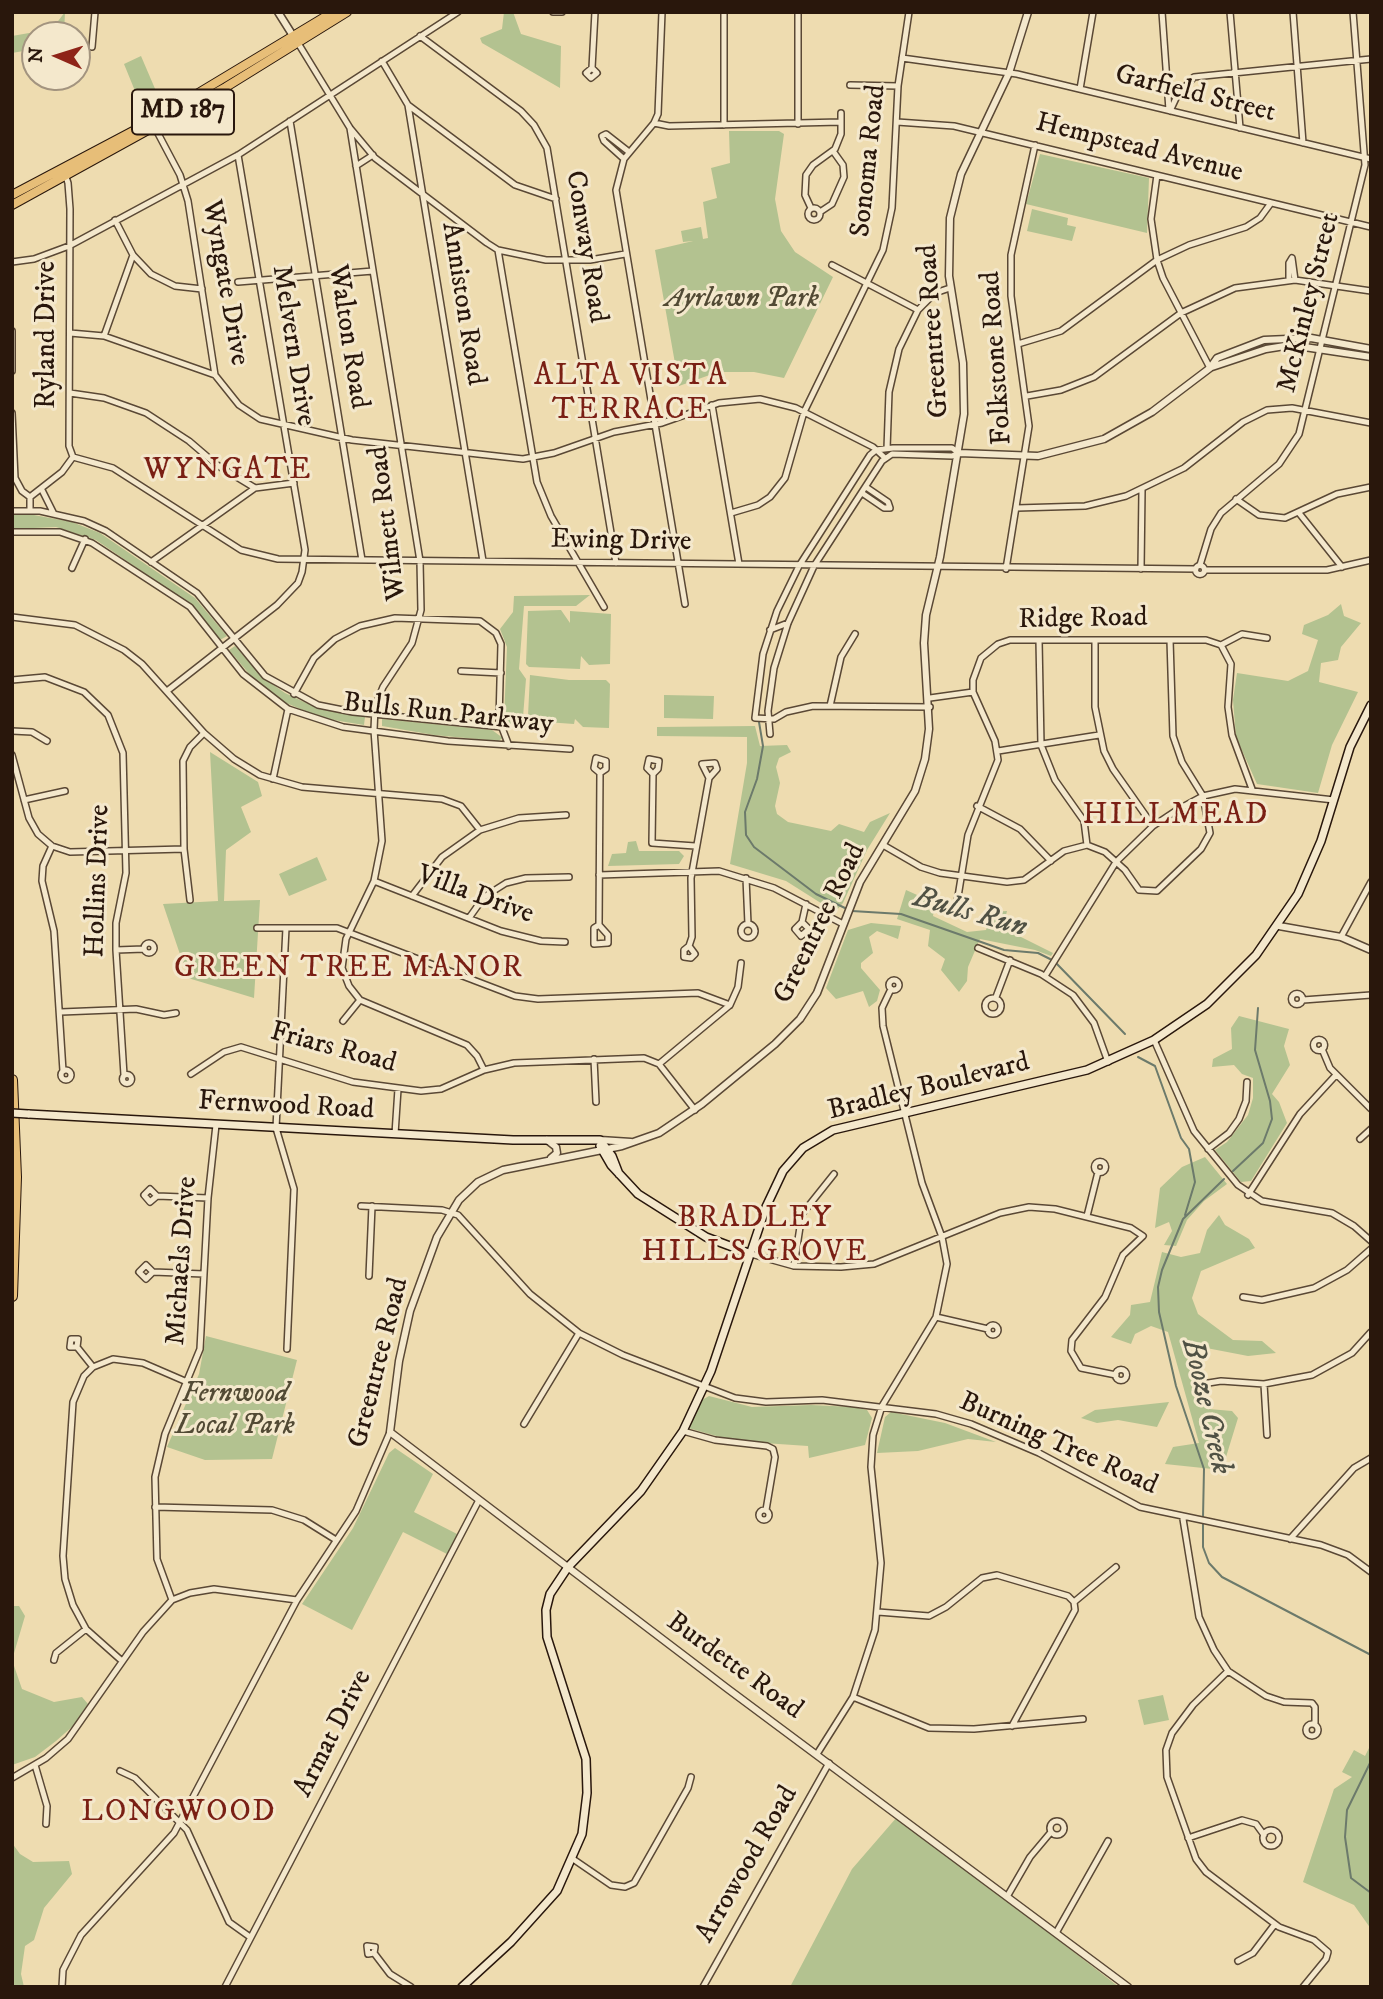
<!DOCTYPE html>
<style>
body{margin:0}
#map{position:relative;width:1383px;height:1999px;overflow:hidden;background:#eedcb0;font-family:"IM FELL DW Pica",serif}
canvas{display:block}
.frame{position:absolute;inset:0;border:14px solid #29170c;pointer-events:none}
.north{position:absolute;left:21px;top:21px;width:70px;height:70px;box-sizing:border-box;background:#f4e8cc;border:2px solid #a3947f;border-radius:50%;rotate:273deg;font-size:19px;font-weight:700;line-height:28px;text-align:center;color:#29170c}
.north::after{content:'';display:block;margin:auto;width:24px;height:32px;background:#8f2418;clip-path:polygon(50% 0,100% 100%,50% 72%,0 100%)}
</style>
<div id="map">
<canvas width="1383" height="1999"></canvas>
<div class="frame"></div>
<div class="north">N</div>
</div>
<script>
const g = document.querySelector('canvas').getContext('2d');
g.lineJoin = 'round';
function fill(path, color) {
  g.fillStyle = color;
  g.fill(path, 'evenodd');
}
function shape(rows) {
  const path = new Path2D();
  for (const r of rows) {
    if (r.length === 3) {
      path.moveTo(r[0] + r[2], r[1]);
      path.arc(r[0], r[1], r[2], 0, 2 * Math.PI);
      continue;
    }
    path.moveTo(r[0], r[1]);
    for (let i = 2; i < r.length; i += 2) path.lineTo(r[i], r[i + 1]);
  }
  return path;
}
function strokePath(path, color, width, dash) {
  g.strokeStyle = color;
  g.lineWidth = width;
  g.lineCap = dash ? 'butt' : 'round';
  g.setLineDash(dash || []);
  g.stroke(path);
}
function label(font, color, halo, rows, align = 'center') {
  g.font = font + ' "IM FELL DW Pica",serif';
  g.lineWidth = 6;
  g.setLineDash([]);
  g.textBaseline = 'middle';
  g.strokeStyle = halo;
  g.fillStyle = color;
  for (const [text, x, y, turn = 0] of rows) {
    g.save();
    g.translate(x, y);
    g.rotate((+turn || 0) * Math.PI / 180);
    g.textAlign = isNaN(turn) ? turn : align;
    if (halo) g.strokeText(text, 0, 0);
    g.fillText(text, 0, 0);
    g.restore();
  }
}
fill(shape([
 [65,12,64,35,35,35,35,49,12,53,12,36,52,29],
 [504,12,513,12,521,34,561,46,560,88,482,43,480,38,502,29],
 [141,56,162,105,144,113,124,64],
 [729,131,779,131,784,134,775,199,781,231,795,252,833,277,784,378,754,372,718,372,679,386,655,250,693,241,683,242,681,231,701,227,703,239,708,238,703,202,717,198,711,168,730,163],
 [1040,154,1149,178,1147,233,1026,204],
 [1032,209,1068,218,1067,225,1076,227,1072,241,1027,231],
 [23,513,72,522,100,533,195,598,227,636,220,640,194,607,96,540,56,527,12,529,12,514],
 [590,595,576,606,524,606,519,669,526,679,523,717,511,725,504,719,507,647,500,629,513,612,514,596],
 [1341,604,1344,616,1361,623,1341,647,1338,660,1321,663,1319,682,1358,692,1332,745,1318,793,1257,784,1236,737,1233,700,1237,673,1288,681,1308,671,1318,640,1302,634,1304,625,1328,615],
 [561,610,570,623,570,611,611,614,610,664,589,665,581,656,580,669,529,667,526,664,528,611],
 [235,646,262,677,285,693,319,709,365,717,364,725,321,718,284,702,250,675,229,650],
 [530,675,569,680,606,680,610,684,609,728,583,727,575,719,574,724,532,721,528,716],
 [664,695,714,696,713,719,664,718],
 [382,719,492,730,503,738,498,741,434,735,382,726],
 [755,726,760,746,787,745,791,752,779,758,776,767,780,783,775,806,777,814,788,822,831,831,839,824,864,832,870,822,890,813,867,850,843,903,835,912,786,881,730,864,747,763,747,737,657,736,657,727],
 [210,752,258,782,262,796,241,807,251,832,226,850,224,901,260,900,254,998,188,978,163,904,218,901],
 [636,841,639,851,679,851,684,856,679,864,608,866,612,854,626,853,628,842],
 [317,857,327,880,289,896,279,874],
 [906,890,935,903,933,916,967,932,986,930,991,912,1007,911,1005,919,1019,936,1053,953,1051,956,1035,950,980,939,968,967,967,981,959,992,941,970,945,959,928,946,930,930,897,919],
 [871,923,901,926,898,939,877,931,869,937,873,953,861,963,861,968,880,990,877,1001,869,1007,863,991,836,999,826,988,848,930],
 [1239,1016,1289,1029,1284,1046,1290,1065,1272,1094,1279,1102,1287,1123,1251,1181,1241,1182,1215,1150,1227,1142,1248,1115,1253,1098,1253,1078,1242,1074,1234,1065,1212,1067,1213,1059,1232,1049,1231,1028],
 [1205,1157,1227,1184,1204,1201,1187,1220,1176,1246,1164,1245,1172,1231,1169,1222,1155,1228,1160,1188,1182,1167],
 [1219,1215,1225,1225,1249,1239,1255,1248,1201,1271,1192,1298,1198,1314,1233,1340,1262,1341,1276,1353,1248,1356,1196,1346,1186,1351,1195,1392,1203,1394,1209,1409,1232,1411,1238,1418,1222,1470,1165,1464,1173,1447,1199,1443,1168,1332,1151,1326,1135,1334,1131,1344,1111,1337,1130,1315,1131,1305,1150,1302,1162,1252,1181,1257,1200,1253,1207,1230],
 [206,1336,297,1360,272,1459,205,1460,167,1447,199,1374],
 [709,1396,752,1407,811,1405,853,1407,867,1410,872,1418,865,1445,809,1458,808,1446,734,1441,688,1428,702,1400],
 [1169,1402,1157,1427,1118,1420,1097,1423,1081,1418,1095,1410],
 [891,1412,945,1423,996,1442,968,1439,918,1451,877,1453,885,1417],
 [395,1448,433,1474,414,1512,459,1535,449,1555,403,1532,352,1630,302,1604,353,1528,389,1453],
 [12,1606,19,1606,25,1616,12,1660,22,1689,54,1702,82,1697,88,1704,73,1726,56,1741,35,1757,12,1765],
 [1163,1695,1169,1720,1144,1725,1138,1700],
 [1371,1744,1371,1929,1354,1905,1303,1882,1334,1789,1352,1777,1342,1772,1354,1750,1365,1756],
 [897,1817,950,1856,1119,1987,790,1987,852,1869],
 [12,1843,20,1854,33,1862,69,1861,72,1874,44,1908,34,1940,25,1946,21,1974,24,1987,12,1987]
]), '#b3c290');
strokePath(shape([
 [759,722,763,746,757,779,745,812,746,835,754,847,816,894,847,909],
 [852,911,901,914,1004,950,1038,953,1052,960],
 [1056,963,1125,1034],
 [1138,1057,1155,1066,1181,1138,1189,1149,1195,1182,1185,1215],
 [1233,1171,1263,1143,1272,1119,1270,1101,1255,1050,1258,1008],
 [1203,1517,1204,1469,1176,1386,1159,1312,1158,1287,1162,1270,1183,1219,1224,1179],
 [1203,1523,1203,1547,1209,1563,1222,1577,1371,1655],
 [1371,1761,1347,1810,1345,1837,1351,1878,1371,1893]
]), '#6c7a6b', 2);
const minor = shape([
 [553,12,562,12],
 [662,12,658,114,654,123,624,159,616,190,685,604],
 [798,12,798,124],
 [1162,12,1169,110],
 [1230,12,1240,128],
 [1293,12,1303,143],
 [420,36,521,111,534,125,547,148,616,563],
 [298,43,350,128,375,158,487,243,498,250,546,260,590,260,625,254],
 [92,47,95,12],
 [902,58,1017,74,1371,159],
 [382,61,408,105,483,561],
 [592,68,586,73,591,78,597,73,592,68,595,12],
 [850,85,898,86],
 [1080,89,1093,12],
 [408,105,515,185,556,199],
 [1170,111,1177,96,1194,77,1371,59],
 [290,121,362,560],
 [897,122,954,126,1371,227],
 [654,123,669,126,841,122],
 [153,124,180,175,188,201,215,375,239,405,260,419,352,440,523,459,554,453,614,432,662,423,719,403,760,399,796,408,873,447,885,458],
 [724,125,724,12],
 [350,128,420,561,421,610,412,643,383,687,375,707,374,730,382,841,374,881,346,939,342,968,349,986,360,1000,467,1045,477,1056,484,1070],
 [624,159,604,141,602,136,606,134,629,152],
 [356,166,373,155],
 [1157,175,1151,219,1157,260,1163,278,1210,368],
 [811,208,805,195,806,175,813,165,835,149,841,134,841,113],
 [814,214,6],
 [820,212,832,204,844,177,843,165,833,151],
 [115,220,133,255,151,274,175,286,202,289],
 [498,250,537,482,551,516,604,607],
 [12,262,34,259,69,246,238,155,458,12],
 [832,265,918,310],
 [1289,280,1289,263,1292,258,1295,280],
 [238,282,373,271],
 [12,331,12,371],
 [70,333,104,336,215,375],
 [104,336,133,255],
 [1018,344,1061,331,1157,260,1189,245,1246,227,1260,218,1271,203],
 [70,393,104,398,146,413,189,441,217,465,255,488],
 [1027,396,1061,390,1094,377,1181,313,1235,288,1295,280,1371,291],
 [712,405,739,564],
 [12,413,15,478,22,491,30,497,30,509],
 [887,449,889,392,899,349,918,310,935,293,950,288],
 [73,457,113,468,241,550,278,559,1196,569],
 [42,490,54,514],
 [862,493,884,508,890,508,888,502,866,487],
 [30,497,62,472,73,457,69,446,70,209,68,183,65,174],
 [1236,499,1259,515,1285,518,1337,494,1371,487],
 [1017,508,1085,506,1126,496,1184,468,1243,422,1267,410,1292,408,1371,423],
 [12,511,40,511,84,521,106,531,197,593,265,676,318,705,353,712,502,727],
 [731,513,758,505,770,497,785,478,804,412,883,250,892,208,898,86,909,12],
 [1299,513,1342,567],
 [12,532,60,532,92,543,190,607,243,674,288,709,343,727,448,741,570,749],
 [151,562,255,488,294,483],
 [1200,565,1211,529,1221,513,1279,464,1299,434,1365,165,1353,12],
 [1200,570,4.5],
 [72,568,85,539],
 [1006,569,1029,426,1011,296,1011,255,1035,145],
 [1141,569,1142,490],
 [1205,570,1327,570,1371,560],
 [12,617,75,625,124,650,142,664,204,733,234,759,260,775,302,787,442,799,461,806,480,830],
 [770,630,788,623],
 [1039,640,1041,745,1055,780,1084,821,1087,845],
 [1095,640,1095,707,1104,751,1113,769,1153,826],
 [1221,645,1242,634,1267,638],
 [461,671,501,673],
 [12,680,45,677,84,692,108,715,123,753,126,873,116,923,116,950,124,1075],
 [167,691,277,605,298,583,302,572,305,550,238,155],
 [294,694,314,658,335,639,360,626,395,618,480,621,496,633,501,644,499,720,509,746],
 [930,698,973,692],
 [830,706,841,657,855,634],
 [930,707,813,706,786,712,774,719,755,718,763,654,777,611,799,566,870,455,876,450,893,448,952,448,959,453],
 [12,731,32,732,47,741],
 [770,734,768,711,774,668,788,623,814,566,882,461,892,454,952,456,959,453],
 [998,751,1099,735],
 [12,755,29,818,38,834,52,846,70,852,184,849],
 [653,774,647,768,649,759,659,761,658,769,653,774,652,843,695,846],
 [273,779,288,709],
 [24,800,65,791],
 [977,806,1020,829,1051,861],
 [883,845,921,867,940,873,1007,882,1024,880,1064,851,1087,845,1105,852,1125,870,1139,890,1157,891,1201,849,1210,833,1203,796,1182,762,1173,736,1170,640],
 [52,846,43,866,42,881,54,931,63,1071],
 [599,875,719,871,774,888,843,924],
 [746,878,748,924],
 [374,881,501,931,541,941,565,942],
 [412,896,442,857,480,830,519,818,566,815],
 [190,900,184,849,183,761,190,747,204,733],
 [956,909,968,835,998,760,995,741,973,692,973,680,981,658,998,644,1010,640,1206,640,1221,645,1231,664,1228,707,1232,735,1252,789],
 [469,918,484,897,506,883,526,878,569,877],
 [802,922,809,929,801,936,795,929,802,922,806,904],
 [748,931,7],
 [599,925,608,935,608,943,594,944,594,928,599,925,600,773,606,769,606,761,596,758,594,768,600,773],
 [257,928,337,928,515,996,538,999,698,993,730,1005],
 [286,928,276,1128,294,1189,287,1349],
 [1341,937,1371,882],
 [149,948,5],
 [689,946,695,954,691,958,684,957,684,950,689,946,692,937,691,878,709,778,717,769,715,763,702,764,709,778],
 [978,948,1041,974,1073,995,1094,1023,1108,1062],
 [116,950,144,949],
 [1045,976,1116,862,1153,826,1177,810,1203,796,1235,789,1334,800],
 [894,985,5],
 [1297,999,5.5],
 [996,997,1010,960],
 [993,1006,8],
 [1303,1000,1371,995],
 [61,1012,136,1009,164,1015,176,1013],
 [343,1021,360,1000],
 [1319,1045,5.5],
 [1154,1040,1194,1131,1238,1185,1262,1201,1332,1213,1354,1226,1371,1241],
 [1322,1049,1330,1068,1371,1109],
 [594,1059,596,1102],
 [659,1064,730,1005,738,987,741,963],
 [66,1075,5],
 [191,1074,224,1052,241,1047,353,1082,421,1091,441,1089,484,1070,514,1063,644,1058,659,1064,695,1110],
 [127,1079,4.5],
 [395,1134,398,1089],
 [1360,1139,1371,1129],
 [1208,1149,1229,1133,1239,1119,1246,1101,1247,1082],
 [1100,1167,5.5],
 [1248,1195,1300,1114,1336,1075],
 [157,1196,150,1202,144,1195,150,1189,157,1196,208,1198],
 [361,1206,442,1210,458,1215,530,1294,579,1333,623,1355,735,1398,766,1402,822,1400,936,1414,971,1424,1039,1453,1140,1507,1321,1545,1348,1555,1371,1572],
 [1087,1216,1098,1172],
 [751,1254,794,1266,841,1267,874,1264,1000,1213,1029,1207,1055,1209,1131,1228,1143,1236,1123,1255,1105,1297,1072,1340,1071,1351,1081,1368,1116,1375],
 [794,1266,802,1214,834,1174],
 [153,1272,146,1279,139,1272,146,1265,153,1272,204,1274],
 [369,1276,372,1206],
 [1243,1297,1262,1300,1314,1288,1347,1270,1371,1249],
 [936,1317,988,1329],
 [993,1330,5],
 [77,1347,78,1339,71,1339,70,1347,77,1347,93,1367],
 [1121,1375,5.5],
 [1202,1384,1221,1381,1264,1384,1312,1375,1352,1353,1371,1332],
 [1264,1384,1267,1435],
 [524,1424,579,1333],
 [683,1431,715,1440,767,1446,773,1449,775,1457,766,1510],
 [155,1507,272,1510,304,1520,336,1540],
 [764,1515,5],
 [1183,1519,1199,1617,1214,1650,1228,1671,1266,1696,1284,1702,1312,1703,1315,1707,1315,1724],
 [1290,1539,1354,1468,1371,1458],
 [172,1600,157,1559,155,1477,165,1434,200,1349,208,1198,216,1125],
 [878,1612,929,1616,946,1607,982,1578,997,1575,1068,1596,1074,1602],
 [54,1660,56,1653,86,1629],
 [122,1661,86,1629,73,1605,65,1579,63,1556,73,1402,84,1376,93,1367,113,1359,143,1363,187,1382],
 [1228,1671,1193,1705,1172,1733,1166,1750,1167,1777,1196,1859,1206,1872,1279,1927,1314,1940,1328,1952,1326,1959,1303,1987],
 [853,1697,929,1728,974,1729,1083,1719],
 [1312,1730,6],
 [1012,1726,1075,1610,1074,1602,1116,1567],
 [817,1754,853,1697,875,1630,881,1563,871,1467,873,1435,882,1406,936,1317,947,1264,942,1237,922,1183,883,1026,882,1008,891,989],
 [35,1765,47,1806,46,1824],
 [120,1771,135,1778,187,1830,229,1922,250,1937],
 [12,1778,46,1758,68,1739,143,1632,172,1600,190,1593,214,1589,297,1600],
 [1057,1828,7],
 [1271,1838,8],
 [1188,1838,1242,1820,1256,1824,1264,1835],
 [573,1859,611,1885,625,1887,634,1883,688,1788,691,1777],
 [1008,1895,1030,1857,1051,1832],
 [1056,1933,1108,1841],
 [374,1953,368,1954,367,1946,375,1947,374,1953,390,1974,411,1987],
 [1238,1961,1253,1953,1275,1924],
 [62,1987,63,1970,81,1935,174,1833,297,1600,356,1511,390,1432],
 [225,1987,479,1500],
 [703,1987,829,1763]
]);
const tertiary = shape([
 [278,12,295,39],
 [1028,12,1009,73,961,174,950,218,949,276,963,363,964,414,940,557,926,615,924,643,929,729,925,759,915,791,860,882,817,993,800,1019,775,1044,702,1104,659,1133,622,1146,503,1170,478,1182,459,1200,437,1237,410,1311,399,1361,390,1432,728,1689,1128,1987],
 [1212,367,1266,349,1291,345,1371,357],
 [959,453,1038,456,1104,439,1152,412,1210,368,1217,358,1264,340,1311,338,1371,349],
 [1279,926,1341,937,1371,950],
 [547,1140,556,1147,557,1153,551,1158],
 [600,1140,631,1142]
]);
const secondary = shape([
 [28,1114,513,1140,600,1140,612,1156,619,1174],
 [600,1146,611,1165,638,1194,706,1237,751,1254],
 [462,1987,511,1942,557,1891,582,1834,587,1793,586,1759,547,1637,546,1610,550,1594,568,1567,641,1491,683,1431,711,1371,766,1207,783,1171,803,1148,833,1130,1087,1070,1154,1040,1207,1004,1256,955,1298,894,1321,841,1350,747,1371,705]
]);
const primary = shape([
 [12,195,152,121,333,12],
 [12,205,226,87,347,12]
]);
const motorway = shape([
 [12,1080,16,1177,12,1296]
]);
strokePath(minor, '#5a4835', 8);
strokePath(tertiary, '#5a4835', 9);
strokePath(secondary, '#29170c', 10);
strokePath(primary, '#29170c', 10);
strokePath(motorway, '#29170c', 12);
strokePath(minor, '#f4e8cc', 5);
strokePath(tertiary, '#f4e8cc', 6);
strokePath(secondary, '#f4e8cc', 7);
strokePath(primary, '#e7be78', 8);
strokePath(motorway, '#e7be78', 10);
const secondaryBridge = shape([
 [12,1113,28,1114]
]);
strokePath(secondaryBridge, '#29170c', 10, []);
strokePath(secondaryBridge, '#f4e8cc', 7);
for (const [x, y, w] of [
 [183,112,102]
]) {
  const box = new Path2D();
  box.roundRect(x - w / 2, y - 22.5, w, 45, 5);
  g.fillStyle = '#f4e8cc';
  g.fill(box);
  strokePath(box, '#29170c', 2);
}
label('bold 26px', '#29170c', null, [
 ["MD 187",183,112]
]);
label('28px', '#29170c', '#f4e8cc', [
 ["Garfield Street",1195,95,14],
 ["Hempstead Avenue",1139,149,14],
 ["Sonoma Road",870,161,-84],
 ["Conway Road",585,247,81],
 ["Wyngate Drive",224,283,80],
 ["McKinley Street",1310,303,-76],
 ["Anniston Road",462,304,81],
 ["Greentree Road",935,331,-94],
 ["Ryland Drive",48,335,-90],
 ["Walton Road",347,337,81],
 ["Melvern Drive",292,346,81],
 ["Folkstone Road",998,358,-94],
 ["Wilmett Road",389,523,-97],
 ["Ewing Drive",621,542,1],
 ["Ridge Road",1083,620,-1],
 ["Bulls Run Parkway",448,715,6],
 ["Hollins Drive",99,881,-88],
 ["Villa Drive",475,896,20],
 ["Greentree Road",821,924,-64],
 ["Friars Road",333,1049,15],
 ["Bradley Boulevard",929,1088,-14],
 ["Fernwood Road",286,1107,3],
 ["Michaels Drive",183,1261,-86],
 ["Greentree Road",380,1363,-76],
 ["Burning Tree Road",1058,1445,24],
 ["Burdette Road",734,1667,36],
 ["Armat Drive",334,1734,-63],
 ["Arrowood Road",748,1865,-60]
]);
label('italic 28px', '#524a34', '#f4e8cc', [
 ["Ayrlawn Park",742,300],
 ["Fernwood",235,1395],
 ["Local Park",235,1427]
]);
g.letterSpacing = '2px';
label('30px', '#7a1f14', '#f4e8cc', [
 ["ALTA VISTA",631,378],
 ["TERRACE",631,412],
 ["WYNGATE",228,472],
 ["HILLMEAD",1176,817],
 ["GREEN TREE MANOR",349,970],
 ["BRADLEY",755,1220],
 ["HILLS GROVE",755,1254],
 ["LONGWOOD",179,1814]
]);
g.letterSpacing = '0px';
label('italic 30px', '#505144', '#f4e8cc', [
 ["Bulls Run",970,914,16],
 ["Booze Creek",1205,1407,77]
]);
</script>
